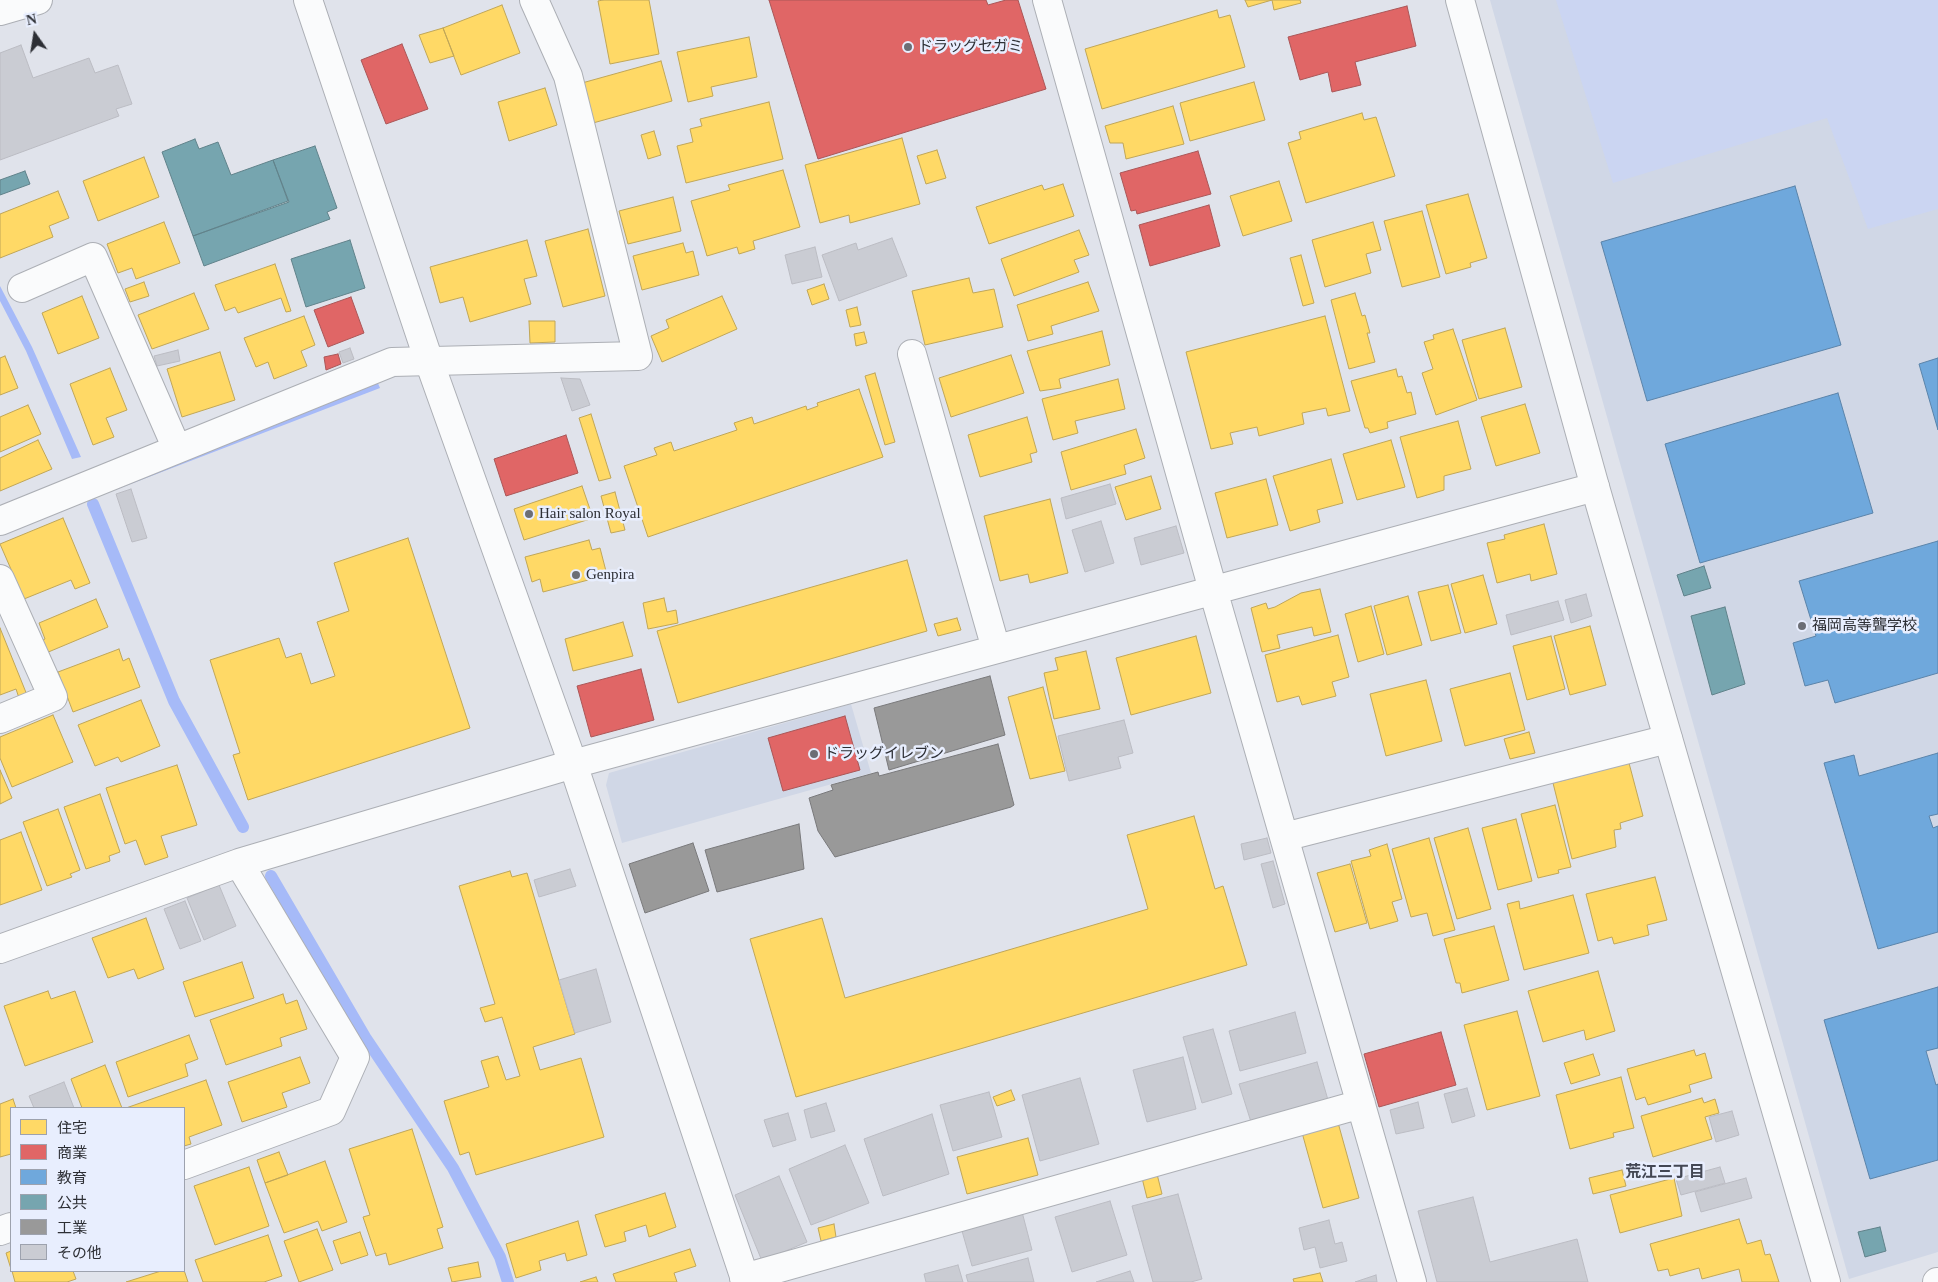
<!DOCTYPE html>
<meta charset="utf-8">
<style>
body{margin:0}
#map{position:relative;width:1938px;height:1282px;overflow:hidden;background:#e0e3eb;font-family:"Times New Roman","Noto Sans JP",serif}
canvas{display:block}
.legend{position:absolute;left:10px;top:1107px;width:175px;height:165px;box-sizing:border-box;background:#e8eefe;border:1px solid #9da2ae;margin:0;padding:6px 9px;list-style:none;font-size:15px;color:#2d2f35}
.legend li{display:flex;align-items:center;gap:10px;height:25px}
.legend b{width:25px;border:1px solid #9da2ae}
.north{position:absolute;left:10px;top:10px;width:50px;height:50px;-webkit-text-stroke:4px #e8eefe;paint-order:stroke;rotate:347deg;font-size:14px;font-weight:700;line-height:20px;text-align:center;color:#2d2f35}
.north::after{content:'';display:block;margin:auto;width:18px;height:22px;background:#2d2f35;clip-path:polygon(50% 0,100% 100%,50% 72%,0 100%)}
</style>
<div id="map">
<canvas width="1938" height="1282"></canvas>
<ul class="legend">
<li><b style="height:14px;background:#ffd966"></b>住宅</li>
<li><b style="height:14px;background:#e06666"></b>商業</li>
<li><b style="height:14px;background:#6fa8dc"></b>教育</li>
<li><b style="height:14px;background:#76a5af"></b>公共</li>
<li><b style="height:14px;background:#999"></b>工業</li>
<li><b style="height:14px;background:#caccd3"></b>その他</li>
</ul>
<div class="north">N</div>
</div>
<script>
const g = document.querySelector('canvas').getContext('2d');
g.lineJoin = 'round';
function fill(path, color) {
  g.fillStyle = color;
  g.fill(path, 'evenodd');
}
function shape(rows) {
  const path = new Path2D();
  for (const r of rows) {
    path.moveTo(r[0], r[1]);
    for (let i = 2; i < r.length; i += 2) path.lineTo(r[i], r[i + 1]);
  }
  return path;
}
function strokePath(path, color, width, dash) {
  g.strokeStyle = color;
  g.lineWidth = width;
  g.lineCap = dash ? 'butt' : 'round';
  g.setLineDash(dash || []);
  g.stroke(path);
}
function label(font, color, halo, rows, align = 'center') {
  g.font = font + ' "Times New Roman","Noto Sans JP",serif';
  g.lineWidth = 5;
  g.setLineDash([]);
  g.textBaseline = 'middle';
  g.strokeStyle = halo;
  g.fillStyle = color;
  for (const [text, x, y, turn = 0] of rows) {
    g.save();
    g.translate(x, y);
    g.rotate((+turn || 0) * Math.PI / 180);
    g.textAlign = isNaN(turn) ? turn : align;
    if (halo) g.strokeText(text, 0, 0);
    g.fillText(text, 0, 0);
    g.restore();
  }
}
fill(shape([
 [1490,0,1938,0,1938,1252,1849,1279],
 [851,704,871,773,622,843,606,785,609,773]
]), '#d0d7e6');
fill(shape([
 [1556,0,1938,0,1938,209,1868,229,1827,118,1613,183]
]), '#cbd5f2');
fill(shape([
 [0,286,32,347,81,457,72,459,26,351,0,301],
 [377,381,380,388,115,490,112,483]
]), '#a6baf8');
const homes = shape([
 [603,0,649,0,659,54,610,64,598,1,603,0],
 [1245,0,1300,0,1301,3,1274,10,1272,0,1248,7,1245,0],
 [502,5,520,53,461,75,443,28,502,5],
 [1217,10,1219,18,1230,15,1245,67,1102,109,1085,49,1217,10],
 [443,28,454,56,430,63,419,35,443,28],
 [749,37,757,77,711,87,713,96,688,102,677,52,749,37],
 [661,61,672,101,593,123,582,83,661,61],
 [1254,82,1265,120,1190,141,1180,103,1254,82],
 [545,88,557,125,509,141,498,102,545,88],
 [769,102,783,159,686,183,677,146,693,142,690,129,702,126,700,119,769,102],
 [1173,106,1184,144,1126,159,1123,143,1110,143,1105,126,1173,106],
 [1362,113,1364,120,1376,117,1395,176,1306,203,1288,143,1301,139,1299,132,1362,113],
 [654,131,661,155,648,159,641,135,654,131],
 [902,138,920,204,850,223,849,215,820,223,805,165,902,138],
 [937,150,946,178,926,184,917,156,937,150],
 [144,157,159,197,98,221,83,181,144,157],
 [783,170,800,227,753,241,755,249,739,254,737,247,707,256,691,201,730,190,728,185,783,170],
 [1279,181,1292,221,1243,236,1230,196,1279,181],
 [1063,184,1074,216,989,244,976,207,1042,185,1044,190,1063,184],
 [58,191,69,218,49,226,53,237,0,258,0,214,58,191],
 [1468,194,1487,258,1470,263,1471,267,1446,274,1426,205,1468,194],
 [673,197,681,231,628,244,619,211,673,197],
 [1422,211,1440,277,1402,287,1384,221,1422,211],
 [164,222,180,263,136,279,132,268,118,273,107,244,164,222],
 [1373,222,1381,250,1366,254,1371,273,1325,287,1312,240,1373,222],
 [588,229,605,296,563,307,545,241,588,229],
 [1079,230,1089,255,1074,260,1079,272,1014,296,1001,259,1079,230],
 [527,240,537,276,524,279,531,304,470,322,463,297,440,303,430,267,527,240],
 [683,243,686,253,693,251,699,275,642,290,633,256,683,243],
 [1301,255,1314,303,1303,306,1290,258,1301,255],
 [275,264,291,311,286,312,281,298,238,313,235,307,225,311,215,285,275,264],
 [969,278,973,293,994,289,1003,327,925,345,912,291,969,278],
 [144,282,149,296,130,302,125,289,144,282],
 [1088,282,1099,311,1051,326,1053,334,1028,341,1017,305,1088,282],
 [824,284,829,299,812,305,807,290,824,284],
 [194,293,209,329,152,349,138,315,194,293],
 [1355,293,1362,316,1365,315,1370,333,1367,333,1375,362,1349,369,1331,300,1355,293],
 [82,296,99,338,58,354,42,313,82,296],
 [722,296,737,329,662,362,651,336,669,328,666,320,722,296],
 [857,307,861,325,850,327,846,310,857,307],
 [304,316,315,345,301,351,307,366,274,379,268,362,256,367,244,338,304,316],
 [1325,316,1350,411,1328,416,1326,408,1302,413,1304,424,1259,436,1257,427,1230,433,1233,444,1211,449,1186,352,1325,316],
 [529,321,555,321,555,342,530,343,529,321],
 [1505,328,1522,387,1479,399,1462,340,1505,328],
 [1453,329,1477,400,1436,415,1422,373,1433,369,1424,342,1434,339,1433,335,1453,329],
 [1102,331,1110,365,1059,379,1061,388,1040,391,1027,351,1102,331],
 [864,332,867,343,856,346,854,334,864,332],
 [220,352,235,400,182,417,167,369,220,352],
 [1011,355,1024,393,951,417,939,378,1011,355],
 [5,356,18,388,0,395,0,358,5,356],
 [110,368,127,410,106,418,114,437,93,445,70,384,110,368],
 [1396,369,1398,377,1402,376,1407,393,1411,392,1416,414,1387,422,1388,428,1370,433,1368,428,1365,428,1351,381,1396,369],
 [875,373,895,442,885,445,865,376,875,373],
 [1118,379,1125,409,1075,421,1078,433,1053,440,1042,399,1118,379],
 [859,389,883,457,648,537,624,466,657,455,654,448,671,442,674,451,737,430,734,423,752,417,754,424,806,406,807,410,818,406,817,403,859,389],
 [1525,404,1540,453,1496,466,1481,417,1525,404],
 [28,405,41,434,0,452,0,417,28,405],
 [591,414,611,478,599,481,579,418,591,414],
 [1027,417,1037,452,1030,454,1032,462,980,477,968,435,1027,417],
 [1458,421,1471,469,1444,476,1444,490,1417,498,1400,437,1458,421],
 [1136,429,1145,458,1124,465,1126,474,1071,490,1061,452,1136,429],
 [38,440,52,469,0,491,0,458,38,440],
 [1391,440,1405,487,1357,500,1343,454,1391,440],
 [1331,459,1343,503,1317,510,1320,522,1290,531,1273,476,1331,459],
 [1151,476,1161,509,1126,520,1115,487,1151,476],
 [1266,479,1278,525,1227,538,1215,493,1266,479],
 [582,486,593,518,524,540,514,509,582,486],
 [615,492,625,530,611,533,601,496,615,492],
 [1050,499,1068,573,1030,583,1028,574,1000,581,984,516,1050,499],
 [63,518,90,583,75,589,71,580,24,599,0,544,63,518],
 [1544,524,1557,574,1531,581,1530,574,1497,583,1487,543,1505,539,1504,535,1544,524],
 [408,538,470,728,248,800,233,755,240,753,210,660,279,638,286,658,301,653,311,684,335,676,317,622,349,611,334,563,408,538],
 [589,540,592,550,600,548,607,575,543,592,540,579,532,582,525,557,589,540],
 [907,560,927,631,678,703,657,631,907,560],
 [1483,575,1497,624,1465,633,1451,584,1483,575],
 [1448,585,1461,633,1431,641,1418,592,1448,585],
 [1320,589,1331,632,1314,636,1312,627,1277,635,1280,648,1262,652,1251,608,1266,603,1268,609,1275,607,1301,593,1320,589],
 [1408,596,1422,645,1387,655,1374,606,1408,596],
 [664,598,667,612,676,610,678,623,648,629,643,603,664,598],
 [96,599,108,627,46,653,41,641,45,639,39,623,96,599],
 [1371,606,1384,654,1358,662,1345,614,1371,606],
 [957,618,961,630,938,636,934,624,957,618],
 [623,622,633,656,573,671,565,639,623,622],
 [1590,626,1606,685,1570,695,1554,636,1590,626],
 [0,628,27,695,19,698,16,689,0,695,0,628],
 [1338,635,1349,677,1332,682,1336,696,1302,705,1299,696,1277,702,1265,655,1338,635],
 [1196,636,1211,693,1131,715,1116,658,1196,636],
 [1551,636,1565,689,1527,700,1513,646,1551,636],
 [119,649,123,661,129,658,140,687,73,712,58,672,119,649],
 [1086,651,1100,709,1054,719,1044,673,1058,670,1055,658,1086,651],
 [1510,673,1525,730,1465,746,1450,689,1510,673],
 [1426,680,1442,741,1386,756,1370,694,1426,680],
 [1043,687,1065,771,1030,779,1008,697,1043,687],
 [141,700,160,746,121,762,118,757,95,766,78,725,141,700],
 [53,715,73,762,12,787,0,758,0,737,53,715],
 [1529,732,1535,753,1510,759,1504,739,1529,732],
 [1629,763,1643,816,1620,823,1621,829,1614,830,1616,847,1572,859,1553,783,1629,763],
 [177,765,197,825,161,836,168,857,145,865,136,840,125,844,106,788,177,765],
 [0,770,12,798,0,804,0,770],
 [100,794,120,852,109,856,110,861,86,869,64,807,100,794],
 [1555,805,1571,867,1558,870,1559,873,1538,878,1521,814,1555,805],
 [58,809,80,870,70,874,72,877,47,886,23,822,58,809],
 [1194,816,1215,889,1223,886,1247,965,796,1097,750,939,822,918,845,998,1148,909,1127,835,1194,816],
 [1516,819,1532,881,1498,890,1482,828,1516,819],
 [1468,828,1491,909,1457,919,1434,838,1468,828],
 [21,832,42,890,0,905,0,840,21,832],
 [1429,838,1455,930,1433,936,1427,913,1411,917,1392,849,1429,838],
 [1387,844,1402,899,1392,902,1398,921,1370,929,1351,861,1371,856,1369,850,1387,844],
 [1350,864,1367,923,1335,932,1317,873,1350,864],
 [510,871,512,877,527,873,575,1034,533,1047,540,1070,581,1058,604,1137,476,1175,469,1152,460,1155,444,1101,489,1087,481,1061,498,1056,506,1080,520,1076,502,1017,485,1022,480,1008,495,1004,459,886,510,871],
 [1655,877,1667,920,1647,925,1649,935,1614,944,1612,937,1598,941,1586,894,1655,877],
 [1573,895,1589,953,1524,970,1507,904,1519,901,1520,909,1573,895],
 [146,918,164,969,138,979,134,969,108,978,92,938,146,918],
 [1494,926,1509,980,1462,993,1460,983,1456,983,1444,939,1494,926],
 [242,962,254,998,195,1017,183,982,242,962],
 [1598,971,1615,1031,1586,1040,1584,1030,1543,1042,1528,991,1598,971],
 [48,991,51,999,75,991,93,1042,25,1066,4,1006,48,991],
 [283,994,286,1004,297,1000,307,1029,280,1038,282,1046,226,1065,210,1020,283,994],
 [1517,1011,1540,1096,1487,1110,1464,1025,1517,1011],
 [189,1035,198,1059,185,1064,188,1076,128,1097,116,1062,189,1035],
 [1694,1050,1696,1056,1705,1053,1712,1078,1689,1085,1691,1092,1648,1105,1645,1097,1636,1100,1627,1069,1694,1050],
 [1593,1054,1600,1075,1571,1084,1564,1063,1593,1054],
 [300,1057,310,1083,282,1093,287,1107,242,1122,228,1082,300,1057],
 [105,1065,122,1108,82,1108,71,1079,105,1065],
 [1621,1077,1634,1128,1613,1133,1614,1137,1570,1149,1556,1095,1621,1077],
 [206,1080,222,1125,189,1137,191,1144,184,1146,184,1108,126,1108,206,1080],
 [1011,1090,1015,1100,997,1106,993,1097,1011,1090],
 [1702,1098,1704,1103,1715,1099,1719,1113,1705,1117,1712,1139,1653,1157,1641,1116,1702,1098],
 [13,1099,16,1108,11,1108,11,1154,0,1157,0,1104,13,1099],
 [1337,1119,1359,1198,1323,1208,1301,1129,1337,1119],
 [412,1129,443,1227,437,1229,443,1248,389,1265,386,1253,376,1256,363,1217,370,1215,349,1149,412,1129],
 [1028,1138,1038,1175,967,1194,957,1157,1028,1138],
 [279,1152,288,1175,265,1183,257,1160,279,1152],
 [325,1161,347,1222,322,1231,318,1221,284,1233,265,1183,325,1161],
 [249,1167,269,1226,215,1245,194,1186,249,1167],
 [1622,1170,1626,1186,1593,1194,1589,1178,1622,1170],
 [1157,1174,1162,1194,1147,1198,1142,1178,1157,1174],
 [1674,1178,1682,1216,1620,1233,1610,1195,1674,1178],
 [665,1193,676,1227,649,1237,646,1225,624,1232,626,1241,605,1247,595,1215,665,1193],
 [1739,1219,1747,1244,1761,1240,1765,1255,1770,1254,1779,1282,1742,1282,1739,1269,1702,1279,1699,1268,1670,1276,1668,1269,1658,1271,1650,1244,1739,1219],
 [578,1221,587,1255,567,1261,565,1253,539,1261,541,1270,516,1278,506,1244,578,1221],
 [834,1224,836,1237,821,1241,818,1228,834,1224],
 [317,1229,333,1270,299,1282,284,1241,317,1229],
 [360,1232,368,1255,341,1264,333,1241,360,1232],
 [268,1235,282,1276,264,1282,203,1282,195,1260,268,1235],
 [690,1249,696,1266,674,1273,677,1282,616,1282,613,1274,690,1249],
 [11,1251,11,1269,6,1253,11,1251],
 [478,1262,481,1277,452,1282,448,1268,478,1262],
 [184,1270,188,1282,126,1282,161,1271,184,1270],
 [12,1271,73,1271,76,1279,67,1282,15,1282,12,1271],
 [1320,1273,1323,1282,1294,1282,1293,1279,1320,1273],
 [596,1277,598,1282,580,1282,596,1277]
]);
fill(homes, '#ffd966');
strokePath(homes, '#c0a657', 1);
const shops = shape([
 [769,0,986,0,988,5,1006,0,1018,0,1046,89,818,159,769,0],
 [1407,6,1416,46,1355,62,1361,85,1332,92,1328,72,1300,80,1288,37,1407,6],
 [402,44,428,109,386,124,361,60,402,44],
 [1198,151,1211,194,1137,214,1136,210,1131,211,1120,173,1198,151],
 [1209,205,1220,246,1150,266,1139,225,1209,205],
 [351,297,364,333,328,347,314,310,351,297],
 [338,354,341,364,326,370,324,357,338,354],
 [566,435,578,473,506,496,494,459,566,435],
 [641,669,654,720,591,737,577,686,641,669],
 [845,716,860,770,783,791,768,738,845,716],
 [1441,1032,1456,1085,1379,1107,1364,1054,1441,1032]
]);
fill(shops, '#e06666');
strokePath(shops, '#aa5657', 1);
const schools = shape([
 [1795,186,1841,345,1647,401,1601,242,1795,186],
 [1938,358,1938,430,1919,364,1938,358],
 [1838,393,1873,513,1700,563,1665,444,1838,393],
 [1938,541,1938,673,1835,703,1828,680,1805,686,1793,643,1816,636,1799,581,1938,541],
 [1938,753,1938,814,1929,816,1933,828,1938,826,1938,932,1878,949,1824,763,1854,755,1859,776,1938,753],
 [1938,987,1938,1048,1926,1051,1936,1085,1938,1084,1938,1160,1870,1179,1824,1020,1938,987]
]);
fill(schools, '#6fa8dc');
strokePath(schools, '#5b84aa', 1);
const public = shape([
 [195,139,199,149,218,142,231,175,273,160,288,201,193,236,162,152,195,139],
 [315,146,337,208,327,212,330,219,204,266,193,236,289,202,273,160,315,146],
 [25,171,30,184,0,195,0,180,25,171],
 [350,240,365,288,306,307,291,259,350,240],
 [1704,566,1711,588,1684,596,1677,575,1704,566],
 [1725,607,1745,684,1712,695,1691,616,1725,607],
 [1880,1227,1886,1251,1865,1257,1858,1232,1880,1227]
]);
fill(public, '#76a5af');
strokePath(public, '#60828a', 1);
const industry = shape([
 [990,676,1005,735,889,770,874,708,990,676],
 [998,744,1014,805,1011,807,835,857,818,831,809,798,833,790,831,785,878,772,879,776,998,744],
 [799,824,804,869,717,892,705,850,799,824],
 [693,843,709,891,645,913,629,864,693,843]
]);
fill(industry, '#999');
strokePath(industry, '#79797b', 1);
strokePath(shape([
 [93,504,174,701,243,827],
 [271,876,365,1037,453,1168,500,1257,508,1282]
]), '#a6baf8', 12);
const building = shape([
 [21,45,33,78,89,58,95,73,118,65,132,104,116,109,119,116,0,160,0,53,21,45],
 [892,238,907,276,839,301,822,255,856,243,858,250,892,238],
 [815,247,822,277,792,284,785,255,815,247],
 [350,348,354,359,343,363,339,352,350,348],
 [178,350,180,361,157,366,154,356,178,350],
 [561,378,580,379,590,405,572,411,561,378],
 [1110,484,1116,504,1066,519,1061,498,1110,484],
 [131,489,147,538,132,542,116,494,131,489],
 [1101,521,1114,563,1085,572,1072,530,1101,521],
 [1176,526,1184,553,1141,565,1134,538,1176,526],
 [1586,594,1592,616,1571,623,1565,600,1586,594],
 [1558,601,1564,620,1511,635,1506,615,1558,601],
 [1124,720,1133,753,1118,757,1121,768,1069,781,1058,736,1124,720],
 [1267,838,1271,853,1244,860,1241,844,1267,838],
 [1273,861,1285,904,1273,908,1261,864,1273,861],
 [570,869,576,886,539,897,534,880,570,869],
 [219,885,236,926,204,940,187,898,219,885],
 [185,901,201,941,180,949,164,909,185,901],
 [596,969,611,1022,575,1033,559,980,596,969],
 [1295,1012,1306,1053,1240,1071,1229,1031,1295,1012],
 [1213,1029,1232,1094,1202,1103,1183,1037,1213,1029],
 [1183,1057,1196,1109,1147,1122,1133,1070,1183,1057],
 [1317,1062,1328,1100,1251,1122,1239,1084,1317,1062],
 [1080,1078,1099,1144,1040,1161,1022,1095,1080,1078],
 [64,1082,74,1108,34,1108,29,1096,64,1082],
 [1467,1088,1475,1116,1452,1123,1444,1094,1467,1088],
 [989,1092,1002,1137,953,1151,940,1105,989,1092],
 [1418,1102,1424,1128,1396,1134,1390,1110,1418,1102],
 [826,1103,835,1131,811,1138,804,1110,826,1103],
 [1732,1111,1739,1135,1716,1142,1709,1117,1732,1111],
 [788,1113,796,1140,773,1147,764,1120,788,1113],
 [932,1114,949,1174,883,1196,864,1139,932,1114],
 [845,1145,869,1203,811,1225,789,1169,845,1145],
 [1720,1167,1725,1183,1681,1195,1676,1179,1720,1167],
 [779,1176,807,1242,762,1261,735,1195,779,1176],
 [1746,1178,1752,1198,1701,1212,1695,1192,1746,1178],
 [1178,1194,1202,1279,1191,1282,1153,1282,1132,1206,1178,1194],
 [1473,1197,1490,1262,1577,1239,1588,1282,1437,1282,1418,1211,1473,1197],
 [1110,1201,1127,1255,1072,1272,1055,1217,1110,1201],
 [1021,1208,1032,1250,972,1266,960,1224,1021,1208],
 [1329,1220,1335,1244,1342,1242,1347,1261,1320,1268,1315,1247,1304,1250,1299,1228,1329,1220],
 [1028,1258,1034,1282,968,1282,966,1275,1028,1258],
 [958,1265,963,1282,926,1282,924,1274,958,1265],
 [1130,1271,1134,1282,1096,1282,1130,1271],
 [1376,1275,1377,1282,1355,1282,1376,1275]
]);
fill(building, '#caccd3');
strokePath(building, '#bbbcc3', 1);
const minor = shape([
 [1047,0,1213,590,1412,1282],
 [0,11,38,0],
 [22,288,93,257,177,449],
 [912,354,996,649],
 [0,521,392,362,638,356,568,76,534,0],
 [0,579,53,697,0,719],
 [1284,837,1668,739],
 [0,949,239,863,573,764,1595,487],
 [184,1165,331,1111,355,1057,239,863],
 [0,1231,11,1227],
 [744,1278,1361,1104],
 [1937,1282,1938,1282]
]);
const tertiary = shape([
 [308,0,429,361,573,764,746,1282],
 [1460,0,1595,487,1826,1282]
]);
strokePath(minor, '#acafb5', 30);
strokePath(tertiary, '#acafb5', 30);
strokePath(minor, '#fafbfc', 28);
strokePath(tertiary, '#fafbfc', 28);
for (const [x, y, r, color] of [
 [908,47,5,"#6c6e75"],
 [529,514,5,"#6c6e75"],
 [576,575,5,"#6c6e75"],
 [1802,626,5,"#6c6e75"],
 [814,754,5,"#6c6e75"]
]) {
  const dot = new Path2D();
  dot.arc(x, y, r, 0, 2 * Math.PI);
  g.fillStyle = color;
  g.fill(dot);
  strokePath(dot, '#e8eefe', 2);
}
label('15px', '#2d2f35', '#e8eefe', [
 ["ドラッグセガミ",918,47],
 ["Hair salon Royal",539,514],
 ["Genpira",586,575],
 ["福岡高等聾学校",1812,626],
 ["ドラッグイレブン",824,754]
], 'left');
label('bold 16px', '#434754', '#e8eefe', [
 ["荒江三丁目",1665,1173]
]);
</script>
